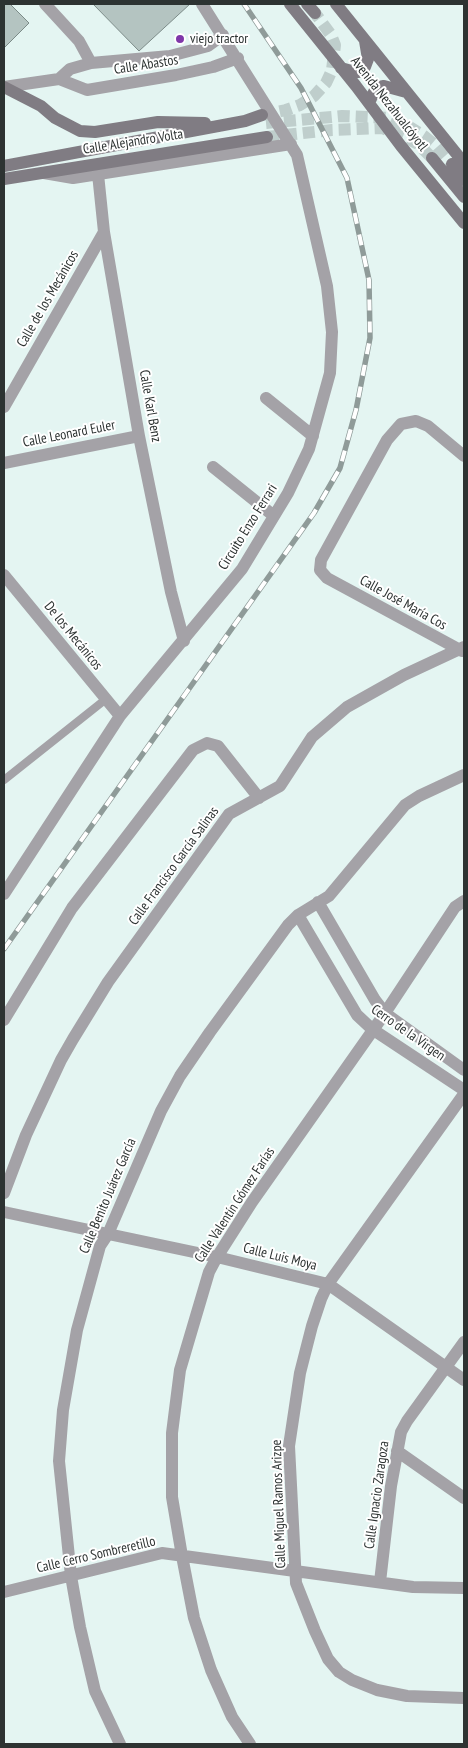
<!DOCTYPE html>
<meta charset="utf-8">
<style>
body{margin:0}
#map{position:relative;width:468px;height:1748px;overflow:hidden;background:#e4f5f2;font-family:"PT Sans Narrow",sans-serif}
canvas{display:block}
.frame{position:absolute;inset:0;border:5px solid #2d3332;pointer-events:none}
</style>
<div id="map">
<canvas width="468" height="1748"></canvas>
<div class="frame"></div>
</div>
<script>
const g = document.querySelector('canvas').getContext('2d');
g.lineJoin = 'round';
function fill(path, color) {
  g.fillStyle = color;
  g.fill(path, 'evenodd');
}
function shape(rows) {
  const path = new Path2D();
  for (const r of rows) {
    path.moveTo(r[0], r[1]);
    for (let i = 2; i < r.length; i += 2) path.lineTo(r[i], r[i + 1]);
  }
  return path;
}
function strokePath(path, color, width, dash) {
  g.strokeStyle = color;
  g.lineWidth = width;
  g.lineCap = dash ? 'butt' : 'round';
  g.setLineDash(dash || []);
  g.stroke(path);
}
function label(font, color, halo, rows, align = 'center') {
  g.font = font + ' "PT Sans Narrow",sans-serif';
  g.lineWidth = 4;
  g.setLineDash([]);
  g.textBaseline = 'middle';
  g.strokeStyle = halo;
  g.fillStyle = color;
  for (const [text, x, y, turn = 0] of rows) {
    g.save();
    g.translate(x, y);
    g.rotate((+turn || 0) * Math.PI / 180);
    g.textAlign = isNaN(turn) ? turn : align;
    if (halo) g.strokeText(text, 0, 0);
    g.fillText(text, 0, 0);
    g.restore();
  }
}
const building = shape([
 [4,4,10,4,29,23,4,48,4,4],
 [93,4,190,4,139,51,93,4]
]);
fill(building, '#b4c4c1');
strokePath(building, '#7c8b88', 1);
strokePath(shape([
 [262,115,286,110,300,105,314,96,326,83,332,70,335,45,331,35,315,13],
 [266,123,342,116,390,118,408,126,424,136,437,147,452,164],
 [267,137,332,130,382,128,405,137,418,144,432,158]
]), '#bfcecc', 12, [12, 6]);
strokePath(shape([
 [4,780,106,699]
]), '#a4a2a7', 8);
strokePath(shape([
 [45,4,79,41,91,63],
 [59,79,70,69,91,63,170,56,208,46,223,35],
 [4,87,59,79,87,90,176,75,213,67,238,58],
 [44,173,73,178,291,144],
 [98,174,104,232,139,436,171,592,184,641],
 [266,398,313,436],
 [4,407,104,232],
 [4,463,139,436],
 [213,467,274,516],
 [4,575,120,716],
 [462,651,327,578,320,570,321,560,387,440,401,424,416,421,428,426,464,456],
 [4,894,120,716,242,569,288,493,309,449,330,373,332,332,327,286,297,155,202,4],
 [318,902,375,1000,385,1013,464,1070],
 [298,915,357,1015,372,1029,464,1090],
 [4,1020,72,908,193,750,207,743,218,746,259,798],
 [464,1094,328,1284,321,1299,312,1326,300,1373,289,1446,296,1583,315,1631,328,1659,339,1672,352,1680,377,1690,407,1696,464,1698],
 [4,1193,26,1135,61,1060,73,1039,108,982,229,814,280,786,312,737,347,707,404,675,464,647],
 [4,1212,217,1257,328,1284,464,1380],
 [397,1451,464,1498],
 [380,1582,391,1486,401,1432,407,1421,464,1342],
 [4,1592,162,1553,413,1587,464,1588],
 [120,1744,95,1691,80,1627,71,1576,59,1461,63,1410,77,1330,100,1246,108,1234,161,1111,180,1076,210,1032,288,925,298,915,329,896,405,805,419,796,464,775],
 [250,1744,232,1717,211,1670,194,1618,182,1556,172,1497,172,1433,180,1370,209,1272,217,1257,252,1202,385,1013,455,907,464,901]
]), '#a4a2a7', 12);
strokePath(shape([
 [290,4,356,86,401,146,464,223],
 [307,4,315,13],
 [336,4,464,163],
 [341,68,355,72,359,72,365,67,368,59,365,41],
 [4,87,41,106,55,118,80,131,95,132,158,122,205,123],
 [369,103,374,92,379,87,384,86,406,92],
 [432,158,464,197],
 [452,164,464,180],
 [4,166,245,121,262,115],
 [4,179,267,137]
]), '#807c83', 12);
const rail = shape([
 [4,949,314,513,340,468,356,410,370,338,369,280,347,178,301,88,244,4]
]);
strokePath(rail, '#8f9b99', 5.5);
strokePath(rail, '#fff', 4, [11]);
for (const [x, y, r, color] of [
 [180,39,5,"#7f37a9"]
]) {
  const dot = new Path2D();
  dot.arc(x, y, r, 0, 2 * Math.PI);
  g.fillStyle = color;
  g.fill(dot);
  strokePath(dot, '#fff', 2);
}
label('14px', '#2d3332', '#fff', [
 ["viejo tractor",190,39]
], 'left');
label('14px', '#2d3332', '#fff', [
 ["Calle Abastos",146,65,-9],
 ["Avenida Nezahualcóyotl",389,104,52],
 ["Calle Alejandro Volta",133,142,-9],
 ["Calle de los Mecánicos",48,299,-60],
 ["Calle Karl Benz",150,406,80],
 ["Calle Leonard Euler",69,434,-11],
 ["Circuito Enzo Ferrari",248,527,-58],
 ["Calle José María Cos",403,603,29],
 ["De los Mecánicos",73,636,51],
 ["Calle Francisco García Salinas",174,866,-54],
 ["Cerro de la Virgen",408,1033,35],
 ["Calle Benito Juárez García",108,1196,-67],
 ["Calle Valentín Gómez Farías",235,1205,-57],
 ["Calle Luis Moya",280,1257,14],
 ["Calle Ignacio Zaragoza",377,1495,-82],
 ["Calle Miguel Ramos Arizpe",279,1504,-92],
 ["Calle Cerro Sombreretillo",96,1555,-13]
]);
</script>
